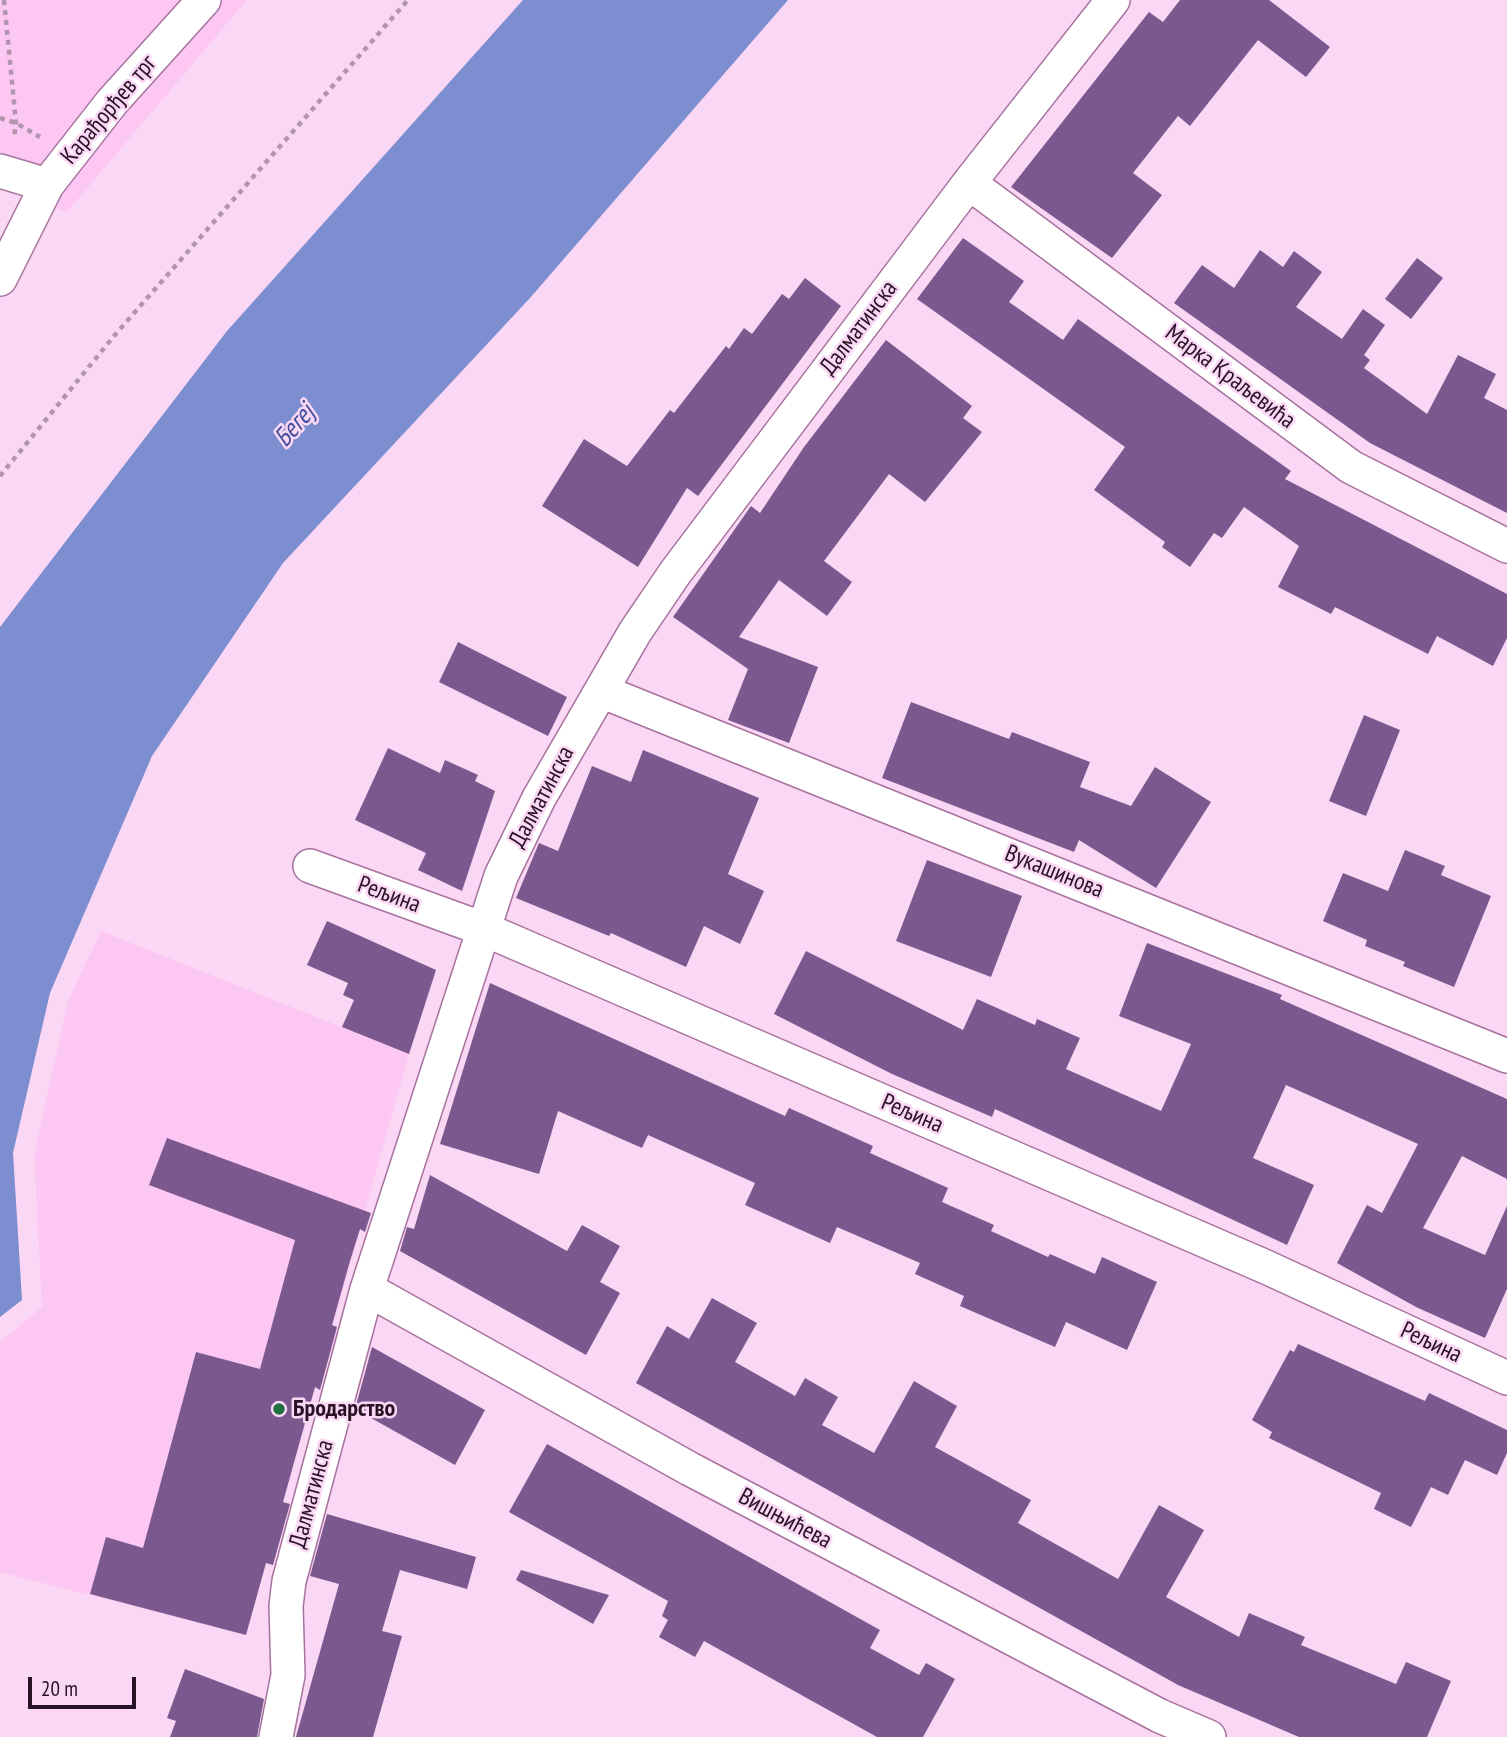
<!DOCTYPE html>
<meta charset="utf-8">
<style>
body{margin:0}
#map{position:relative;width:1507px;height:1737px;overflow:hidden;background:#fad7f4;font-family:"PT Sans Narrow",sans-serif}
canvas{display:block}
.scale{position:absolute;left:28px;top:1677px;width:108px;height:32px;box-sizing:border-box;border:4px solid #281325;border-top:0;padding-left:9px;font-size:21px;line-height:24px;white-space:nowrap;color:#281325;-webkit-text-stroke:5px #fad7f4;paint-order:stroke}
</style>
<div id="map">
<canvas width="1507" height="1737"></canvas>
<div class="scale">20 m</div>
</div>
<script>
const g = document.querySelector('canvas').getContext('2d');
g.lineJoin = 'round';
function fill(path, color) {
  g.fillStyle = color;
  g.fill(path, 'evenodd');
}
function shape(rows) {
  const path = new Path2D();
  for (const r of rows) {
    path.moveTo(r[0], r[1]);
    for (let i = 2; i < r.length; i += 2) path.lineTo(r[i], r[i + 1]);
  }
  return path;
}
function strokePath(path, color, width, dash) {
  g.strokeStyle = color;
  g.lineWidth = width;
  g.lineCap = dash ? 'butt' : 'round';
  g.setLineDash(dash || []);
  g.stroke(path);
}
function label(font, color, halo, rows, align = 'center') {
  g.font = font + ' "PT Sans Narrow",sans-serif';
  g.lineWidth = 5;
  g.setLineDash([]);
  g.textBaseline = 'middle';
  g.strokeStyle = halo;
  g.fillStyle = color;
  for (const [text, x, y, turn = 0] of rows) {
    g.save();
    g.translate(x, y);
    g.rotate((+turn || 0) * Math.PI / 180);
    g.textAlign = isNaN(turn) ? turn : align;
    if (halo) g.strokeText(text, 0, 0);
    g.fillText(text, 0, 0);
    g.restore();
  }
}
fill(shape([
 [0,0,247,0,67,212,0,187],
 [101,931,409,1054,246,1635,0,1572,0,1342,42,1307,34,1155,68,1001]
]), '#fcc8f3');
fill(shape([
 [523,0,788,0,530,298,283,563,152,756,50,993,13,1153,22,1300,0,1317,0,627,227,331]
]), '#7d8ed0');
fill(shape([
 [1180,0,1269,0,1330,47,1306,77,1258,40,1190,126,1178,116,1133,173,1162,195,1112,258,1011,187,1149,12,1163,22],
 [963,238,1024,281,1009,302,1063,340,1078,319,1291,471,1285,479,1507,594,1507,638,1493,666,1437,636,1428,654,1335,607,1331,614,1278,587,1299,546,1244,507,1222,538,1214,533,1190,567,1162,547,1165,542,1094,490,1125,447,917,299],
 [1260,250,1283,267,1294,251,1322,272,1296,307,1342,339,1363,309,1385,325,1364,355,1370,360,1364,368,1427,414,1458,355,1496,374,1484,398,1507,410,1507,513,1370,443,1174,303,1202,265,1234,288],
 [1417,258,1443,278,1411,319,1385,299],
 [805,278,841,306,698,496,687,488,638,567,542,506,584,439,627,466,670,410,674,413,726,346,729,349,744,328,752,334,782,294,789,299],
 [886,340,972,406,963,418,982,432,925,502,889,474,824,561,852,582,827,616,779,580,739,637,818,667,789,743,728,720,748,669,673,617,751,506,760,513,804,447],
 [458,642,567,697,548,736,439,682],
 [911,702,1009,739,1012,732,1090,762,1080,787,1131,806,1155,767,1211,802,1156,888,1079,840,1074,852,882,778],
 [1364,715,1400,730,1366,816,1329,801],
 [388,748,440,773,445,760,478,775,475,781,495,791,462,891,418,870,426,853,355,820],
 [643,750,759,798,728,874,764,891,740,944,704,926,686,967,611,933,609,936,516,898,539,843,558,851,592,766,631,782],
 [1405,850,1445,866,1441,875,1491,896,1454,987,1403,966,1405,962,1365,946,1367,940,1323,921,1343,873,1388,891],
 [927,860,1022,896,991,977,896,941],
 [327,921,436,970,409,1054,342,1027,354,1000,343,995,348,983,307,965],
 [1147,943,1282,995,1280,999,1507,1099,1507,1179,1462,1156,1423,1228,1485,1255,1507,1206,1507,1289,1485,1338,1416,1307,1337,1263,1367,1205,1382,1213,1418,1144,1286,1085,1253,1158,1314,1185,1287,1245,995,1109,992,1117,892,1074,774,1014,806,951,963,1030,977,999,1035,1025,1037,1019,1080,1038,1066,1069,1161,1111,1191,1044,1119,1016],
 [490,983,785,1116,789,1108,873,1146,870,1153,948,1188,942,1202,994,1225,991,1231,1048,1257,1050,1254,1095,1274,1102,1257,1157,1282,1127,1350,1066,1322,1055,1347,960,1306,964,1296,915,1274,920,1263,837,1227,830,1243,745,1205,755,1183,648,1135,642,1148,558,1111,539,1174,440,1144],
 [167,1138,371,1213,365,1232,360,1229,350,1261,332,1325,337,1327,320,1390,315,1387,283,1502,290,1504,273,1565,266,1563,246,1635,90,1594,106,1537,143,1548,196,1352,260,1369,295,1240,149,1185],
 [430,1175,567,1251,582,1225,620,1246,600,1282,620,1293,586,1355,400,1251,407,1227,414,1229],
 [712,1298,757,1323,735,1362,795,1396,805,1378,838,1397,822,1425,874,1453,914,1381,957,1406,935,1447,1031,1500,1018,1523,1118,1579,1159,1505,1204,1530,1166,1597,1239,1637,1249,1613,1305,1637,1301,1645,1396,1684,1406,1662,1451,1681,1427,1737,1299,1737,1178,1685,636,1383,667,1326,689,1339],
 [1298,1344,1425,1401,1429,1393,1507,1430,1507,1453,1497,1475,1465,1460,1448,1495,1431,1487,1411,1527,1374,1509,1381,1493,1269,1438,1272,1432,1252,1420,1290,1350,1294,1352],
 [372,1347,485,1410,455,1465,355,1409],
 [547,1444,880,1630,870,1648,919,1675,926,1663,955,1679,923,1737,877,1737,704,1641,695,1657,659,1637,668,1620,662,1616,668,1601,509,1512],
 [327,1514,476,1557,467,1589,400,1570,382,1631,402,1636,373,1737,296,1737,339,1584,310,1576],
 [521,1570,609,1595,593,1624,516,1580],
 [185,1669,264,1699,257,1737,170,1737,176,1721,167,1718]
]), '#7b598f');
const street = shape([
 [0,171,47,185],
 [969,183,1351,467,1507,546],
 [0,279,47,185,112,102,204,0],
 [601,691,1507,1056],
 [310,866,486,930,1266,1267,1507,1378],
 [367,1289,690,1469,1160,1716,1209,1737],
 [276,1737,288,1675,286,1606,289,1581,367,1289,501,876,539,798,635,632,675,573,969,183,1113,0]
]);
strokePath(street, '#a7729e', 36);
strokePath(shape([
 [4,0,16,123,14,138],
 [0,118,16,123,40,137],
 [0,476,114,336,408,0]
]), '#b394ae', 4.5, [5, 5]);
strokePath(street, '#fff', 33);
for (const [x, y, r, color] of [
 [279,1409,7,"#217040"]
]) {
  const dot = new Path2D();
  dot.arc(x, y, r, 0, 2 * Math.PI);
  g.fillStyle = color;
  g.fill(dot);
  strokePath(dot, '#fad7f4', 2.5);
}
label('24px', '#281325', '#fad7f4', [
 ["Карађорђев трг",109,110,-50],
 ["Далматинска",859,328,-53],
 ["Марка Краљевића",1230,377,37],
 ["Далматинска",542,797,-62],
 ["Вукашинова",1054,872,22],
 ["Рељина",389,895,20],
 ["Рељина",912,1114,23],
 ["Рељина",1431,1343,25],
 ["Далматинска",312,1494,-75],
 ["Вишњићева",785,1519,28]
]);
label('bold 24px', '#281325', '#fad7f4', [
 ["Бродарство",293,1409]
], 'left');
label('italic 26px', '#3f4e9e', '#fad7f4', [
 ["Бегеј",295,426,-49]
]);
</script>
